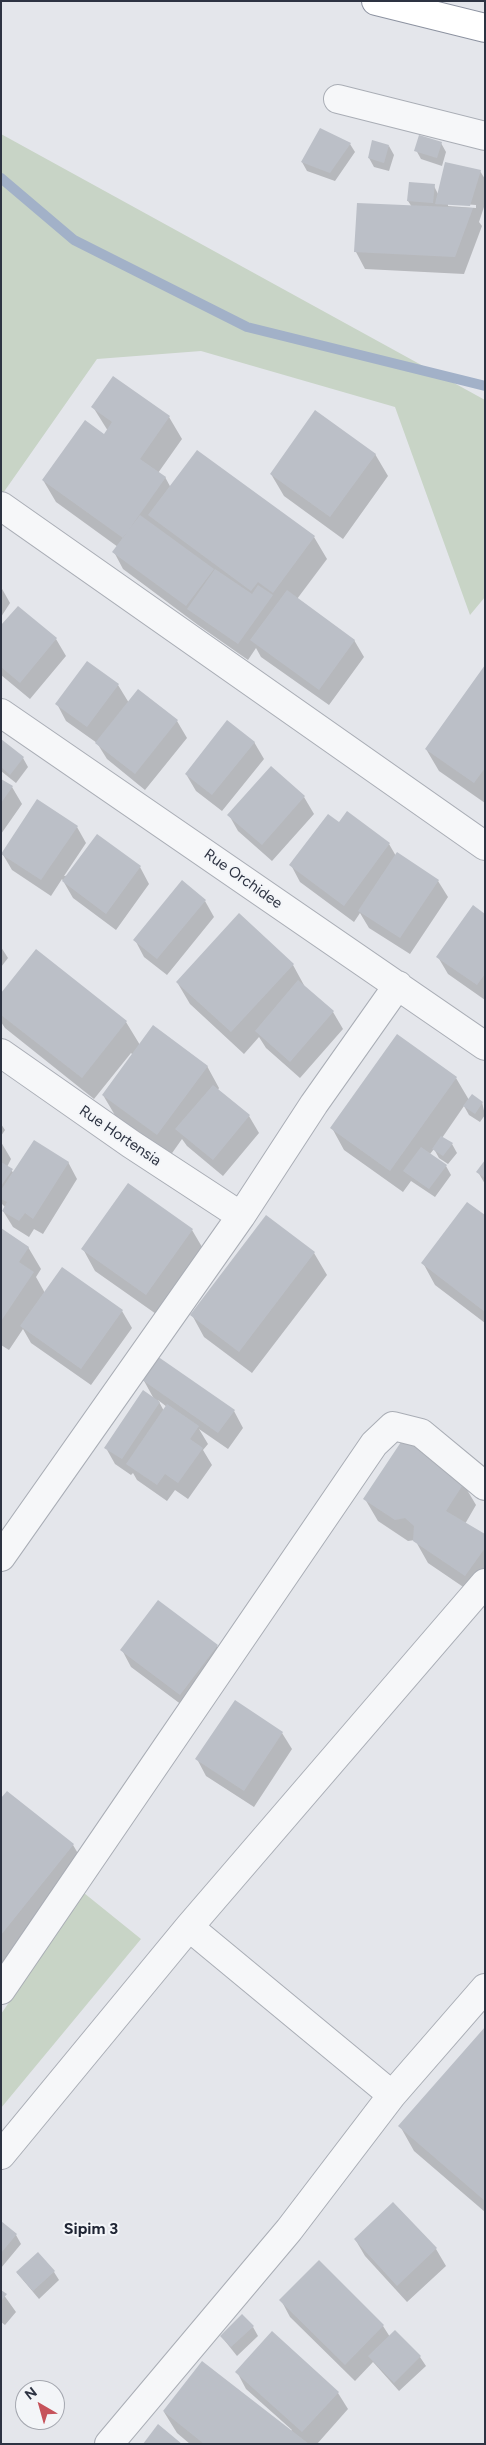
<!DOCTYPE html>
<style>
body{margin:0}
#map{position:relative;width:486px;height:2445px;overflow:hidden;background:#e4e6eb;font-family:Figtree,sans-serif}
canvas{display:block}
.frame{position:absolute;inset:0;border:2px solid #2d3342;pointer-events:none}
.north{position:absolute;left:15px;top:2380px;width:50px;height:50px;box-sizing:border-box;background:#f3f5f8;border:1px solid #a4a7af;border-radius:50%;rotate:322deg;font-size:14px;font-weight:700;line-height:20px;text-align:center;color:#2d3342}
.north::after{content:'';display:block;margin:auto;width:18px;height:22px;background:#c6535b;clip-path:polygon(50% 0,100% 100%,50% 72%,0 100%)}
</style>
<div id="map">
<canvas width="486" height="2445"></canvas>
<div class="frame"></div>
<div class="north">N</div>
</div>
<script>
const g = document.querySelector('canvas').getContext('2d');
g.lineJoin = 'round';
function fill(path, color) {
  g.fillStyle = color;
  g.fill(path, 'evenodd');
}
function shape(rows) {
  const path = new Path2D();
  for (const r of rows) {
    path.moveTo(r[0], r[1]);
    for (let i = 2; i < r.length; i += 2) path.lineTo(r[i], r[i + 1]);
  }
  return path;
}
function strokePath(path, color, width, dash) {
  g.strokeStyle = color;
  g.lineWidth = width;
  g.lineCap = dash ? 'butt' : 'round';
  g.setLineDash(dash || []);
  g.stroke(path);
}
function label(font, color, halo, rows, align = 'center') {
  g.font = font + ' Figtree,sans-serif';
  g.lineWidth = 4;
  g.setLineDash([]);
  g.textBaseline = 'middle';
  g.strokeStyle = halo;
  g.fillStyle = color;
  for (const [text, x, y, turn = 0] of rows) {
    g.save();
    g.translate(x, y);
    g.rotate((+turn || 0) * Math.PI / 180);
    g.textAlign = isNaN(turn) ? turn : align;
    if (halo) g.strokeText(text, 0, 0);
    g.fillText(text, 0, 0);
    g.restore();
  }
}
fill(shape([
 [1,134,485,400,485,597,470,615,395,407,201,351,97,359,1,496],
 [84,1893,141,1939,1,2108,1,2014]
]), '#c8d4c6');
fill(shape([
 [441,143,446,152,442,166,421,159,416,150],
 [350,144,355,152,335,181,307,171,302,162],
 [389,146,394,155,389,171,374,167,369,158],
 [480,171,485,179,485,204,479,222,482,226,464,274,365,269,356,252,358,204,412,207,408,201,434,186,438,194],
 [448,203,476,205,476,208,448,206],
 [113,378,169,417,182,439,158,473,165,477,171,488,314,537,327,559,297,599,354,640,364,657,329,705,261,657,256,648,248,660,198,625,123,569,114,552,118,547,56,502,43,480,105,435,108,431,93,407],
 [375,454,388,476,343,539,284,496,271,474],
 [1,587,10,603,1,617],
 [18,607,56,639,66,656,30,699,1,675,1,627],
 [87,662,118,685,129,703,139,691,177,721,187,738,145,790,107,759,97,743,66,721,57,704],
 [485,667,485,803,439,771,426,749],
 [1,740,23,758,28,767,16,783,1,771],
 [254,742,264,759,222,811,196,791,186,774],
 [1,780,12,787,22,804,1,834],
 [304,797,314,814,272,861,238,831,229,815],
 [348,813,389,844,396,856,438,881,448,897,410,954,369,928,360,913,354,922,300,882,291,865,339,824],
 [77,827,86,843,64,876,140,867,149,884,116,930,73,898,62,879,51,896,12,870,2,853],
 [205,901,214,917,167,975,144,957,135,940],
 [485,915,485,1000,448,974,438,957],
 [1,947,8,958,1,967],
 [293,965,305,987,333,1012,343,1029,300,1078,266,1048,259,1037,244,1054,190,1004,177,982],
 [1,995,126,1022,140,1045,207,1066,219,1088,218,1090,249,1116,259,1133,223,1176,187,1146,182,1139,170,1156,116,1117,103,1095,133,1055,131,1053,94,1099,5,1028,1,1022],
 [456,1078,469,1100,482,1102,485,1115,480,1122,469,1115,464,1106,442,1138,452,1144,457,1153,448,1164,439,1158,434,1149,430,1154,446,1166,451,1175,435,1197,411,1181,403,1192,344,1150,332,1128],
 [1,1124,5,1130,1,1136],
 [1,1142,11,1159,7,1167,14,1173,68,1162,77,1179,43,1234,34,1229,29,1237,13,1227,3,1211,5,1207,1,1203],
 [485,1162,485,1184,478,1172],
 [267,1217,314,1253,327,1275,252,1373,204,1337,192,1315],
 [485,1217,485,1323,435,1285,423,1263],
 [1,1229,28,1247,41,1269,36,1277,45,1293,122,1311,132,1328,91,1385,31,1343,23,1329,9,1350,1,1345],
 [192,1230,205,1252,159,1316,95,1271,83,1249],
 [143,1379,234,1411,243,1428,228,1449,199,1429,208,1444,203,1450,212,1465,188,1499,175,1490,167,1501,137,1480,133,1473,131,1475,115,1464,106,1448,154,1399],
 [158,1400,167,1407,164,1411],
 [463,1483,476,1505,465,1524,485,1535,485,1588,478,1597,428,1563,415,1540,408,1541,378,1521,365,1499],
 [217,1646,226,1663,190,1711,131,1667,122,1650],
 [282,1733,292,1749,254,1807,206,1776,197,1759],
 [1,1800,73,1845,86,1867,1,1966],
 [485,2029,485,2212,414,2151,400,2126],
 [393,2204,436,2249,446,2266,407,2302,365,2256,355,2239],
 [1,2222,16,2235,21,2244,1,2268],
 [319,2262,383,2326,390,2337,395,2332,420,2357,426,2366,399,2391,373,2362,355,2381,290,2317,281,2300],
 [54,2272,59,2280,39,2299,17,2273],
 [1,2291,16,2312,5,2325,1,2322],
 [253,2327,258,2336,237,2356,221,2336],
 [237,2372,338,2393,348,2409,317,2444,190,2444,177,2433,164,2412,291,2431,292,2430,246,2389]
]), '#0003');
strokePath(shape([
 [1,178,74,240,247,327,485,386]
]), '#a2b1c8', 10);
fill(shape([
 [320,128,351,143,330,173,301,162],
 [419,135,442,142,437,158,414,151],
 [372,140,389,145,384,163,368,158],
 [445,162,481,170,470,206,435,204],
 [409,182,435,184,433,203,407,201],
 [357,203,473,208,455,257,354,252],
 [113,376,170,416,140,459,166,477,123,538,42,480,85,420,104,434,112,422,91,407],
 [315,410,376,454,330,517,270,474],
 [197,450,315,536,273,593,258,582,251,591,148,515],
 [140,515,214,569,186,606,112,552],
 [215,569,252,594,258,585,273,595,238,644,187,609],
 [287,590,355,640,319,690,250,640],
 [18,606,57,638,20,683,1,667,1,625],
 [87,661,119,684,87,727,55,704],
 [485,665,485,768,474,783,425,749],
 [138,689,178,720,135,774,95,743],
 [227,720,255,742,212,795,185,774],
 [1,739,24,757,10,775,1,767],
 [271,766,305,796,262,845,227,815],
 [1,779,13,786,1,803],
 [37,799,78,826,41,880,1,854],
 [347,811,390,843,344,906,289,865,328,814,339,822],
 [97,834,141,866,106,914,62,881],
 [397,852,439,880,400,938,358,911],
 [182,880,206,900,157,959,133,940],
 [473,905,485,914,485,974,477,985,436,957],
 [239,913,294,964,231,1032,176,982],
 [36,949,127,1021,82,1078,1,1015,1,993],
 [298,980,334,1011,290,1062,255,1031],
 [153,1025,208,1066,157,1135,102,1095],
 [397,1034,457,1077,390,1171,330,1128],
 [213,1085,250,1115,213,1160,175,1129],
 [472,1094,483,1102,475,1114,463,1106],
 [441,1136,453,1143,443,1156,432,1149],
 [34,1140,69,1162,33,1219,25,1213,19,1221,2,1211,7,1202,1,1199,1,1190],
 [421,1147,447,1165,429,1189,403,1171],
 [485,1160,485,1178,476,1172],
 [1,1162,13,1169,1,1186],
 [128,1183,193,1229,146,1295,81,1249],
 [467,1202,485,1215,485,1312,421,1263],
 [266,1215,315,1252,239,1352,190,1315],
 [1,1228,29,1247,19,1262,34,1272,1,1321],
 [62,1267,123,1310,81,1369,20,1326],
 [157,1356,235,1410,218,1433,141,1379],
 [143,1390,160,1402,122,1459,104,1448],
 [167,1404,199,1426,190,1439,203,1448,178,1483,165,1474,157,1485,126,1464],
 [405,1436,464,1483,446,1511,485,1534,485,1548,465,1576,413,1541,414,1526,405,1518,395,1520,363,1499],
 [158,1600,218,1645,180,1695,120,1650],
 [235,1700,283,1732,244,1791,195,1759],
 [7,1791,74,1844,1,1935,1,1798],
 [485,2027,485,2201,398,2126],
 [393,2202,437,2248,397,2286,354,2239],
 [1,2221,17,2234,1,2253],
 [38,2252,55,2271,33,2291,16,2272],
 [319,2260,384,2325,345,2365,279,2300],
 [1,2290,7,2294,1,2301],
 [242,2314,254,2326,231,2347,220,2336],
 [395,2330,421,2356,394,2383,368,2356],
 [272,2331,339,2392,302,2432,235,2372],
 [202,2361,309,2444,204,2444,163,2411],
 [158,2424,182,2444,143,2444]
]), '#bbbfc7');
const minor = shape([
 [338,99,485,136],
 [1,506,485,846],
 [1,713,485,1046],
 [1,1053,131,1144,241,1216],
 [1,1557,241,1216,314,1104,398,985],
 [189,1927,392,2095],
 [1,1990,374,1444,393,1426,421,1433,485,1486],
 [1,2155,189,1927,485,1583],
 [109,2444,289,2230,392,2095,485,1988]
]);
const highway = shape([
 [376,1,485,28]
]);
strokePath(minor, '#a9adb5', 30);
strokePath(highway, '#8c92a0', 30);
strokePath(minor, '#f6f7f9', 28);
strokePath(highway, '#fff', 28);
label('15px', '#2d3342', '#f3f5f8', [
 ["Rue Orchidee",243,879,35],
 ["Rue Hortensia",120,1136,34]
]);
label('bold 16px', '#1e2433', '#f3f5f8', [
 ["Sipim 3",91,2229]
]);
</script>
